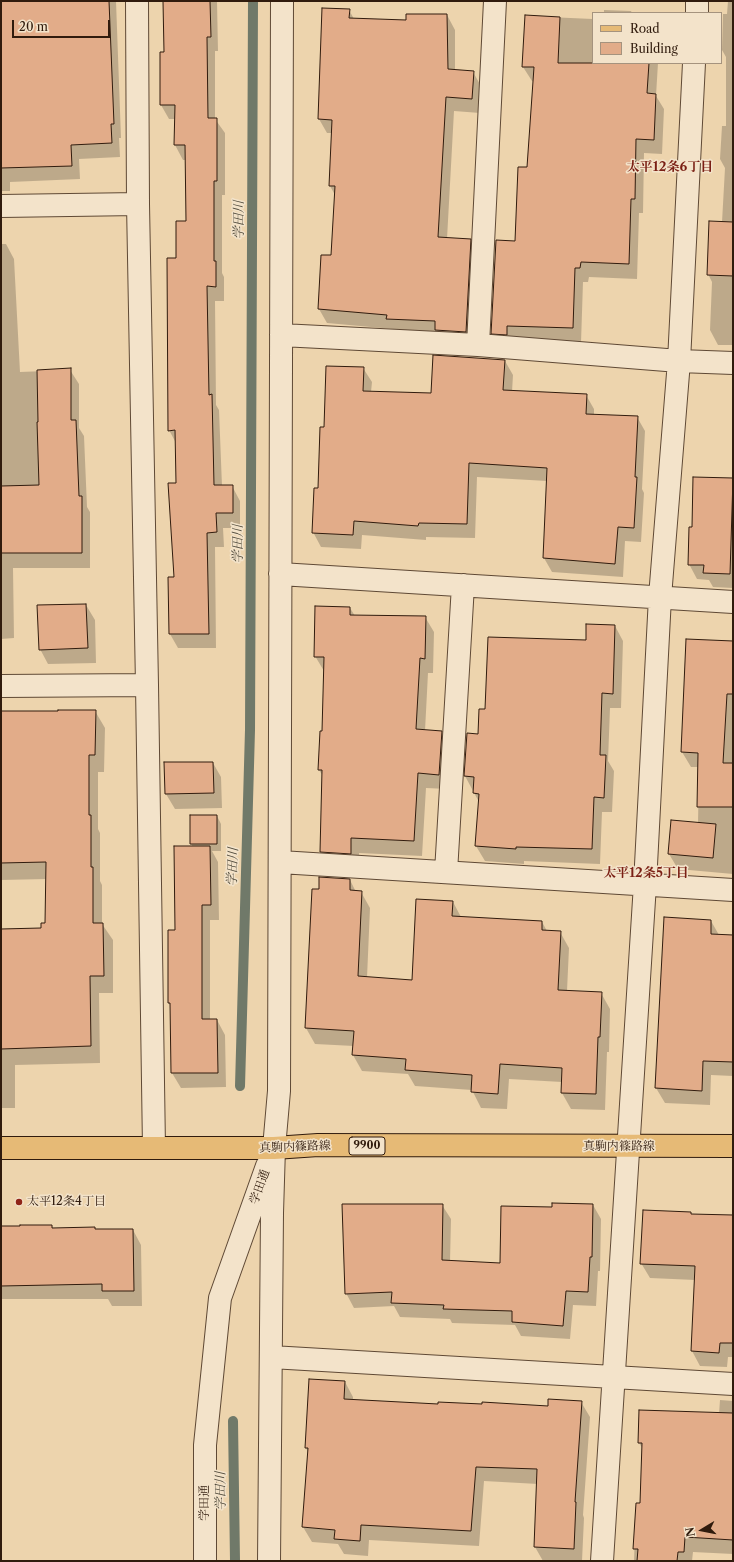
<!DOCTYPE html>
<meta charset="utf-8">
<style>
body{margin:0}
#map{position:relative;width:734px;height:1562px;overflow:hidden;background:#edd4ad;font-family:"Libre Caslon Text",serif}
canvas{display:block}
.frame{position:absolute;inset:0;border:2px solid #301b0d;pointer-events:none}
.legend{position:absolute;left:592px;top:12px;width:130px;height:52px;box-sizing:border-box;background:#f3e3ca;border:1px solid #a5937e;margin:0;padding:5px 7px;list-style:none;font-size:12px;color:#301b0d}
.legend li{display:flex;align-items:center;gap:8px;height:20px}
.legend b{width:20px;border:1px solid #a5937e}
.north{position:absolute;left:682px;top:1510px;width:40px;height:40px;-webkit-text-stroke:3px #f3e3ca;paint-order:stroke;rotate:260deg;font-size:11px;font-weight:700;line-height:16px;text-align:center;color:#301b0d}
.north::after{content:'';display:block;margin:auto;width:14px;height:18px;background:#301b0d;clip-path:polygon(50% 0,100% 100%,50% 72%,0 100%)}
.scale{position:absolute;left:12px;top:20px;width:98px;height:18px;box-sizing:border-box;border:2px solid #301b0d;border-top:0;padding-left:5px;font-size:12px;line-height:14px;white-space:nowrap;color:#301b0d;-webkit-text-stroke:3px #f3e3ca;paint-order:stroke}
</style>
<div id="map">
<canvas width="734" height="1562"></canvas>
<div class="frame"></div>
<ul class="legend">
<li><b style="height:5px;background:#e6ba76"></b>Road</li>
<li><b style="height:11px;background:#e2ac89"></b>Building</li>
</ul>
<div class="north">N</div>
<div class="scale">20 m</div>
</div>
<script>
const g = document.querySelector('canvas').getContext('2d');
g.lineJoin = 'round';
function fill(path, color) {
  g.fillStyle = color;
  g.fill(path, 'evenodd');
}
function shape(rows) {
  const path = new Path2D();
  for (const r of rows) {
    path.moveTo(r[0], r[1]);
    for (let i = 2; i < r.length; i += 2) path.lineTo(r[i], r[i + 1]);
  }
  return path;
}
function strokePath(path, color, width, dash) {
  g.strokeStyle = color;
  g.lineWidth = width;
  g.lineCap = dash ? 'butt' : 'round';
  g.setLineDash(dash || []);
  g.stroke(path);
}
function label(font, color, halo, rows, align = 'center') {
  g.font = font + ' "Libre Caslon Text","Noto Serif JP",serif';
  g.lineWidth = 3;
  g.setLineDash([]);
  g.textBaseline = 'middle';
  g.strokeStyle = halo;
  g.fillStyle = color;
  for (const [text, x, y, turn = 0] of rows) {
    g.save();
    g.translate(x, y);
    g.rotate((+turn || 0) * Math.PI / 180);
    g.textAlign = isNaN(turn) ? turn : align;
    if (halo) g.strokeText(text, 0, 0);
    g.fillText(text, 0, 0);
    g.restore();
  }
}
fill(shape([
 [1,1,116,1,121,138,119,138,120,157,79,159,80,179,10,182,10,191,1,191],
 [164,1,217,1,218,51,215,51,215,119,225,133,225,195,222,195,222,273,224,277,224,301,215,301,216,405,219,410,222,486,232,486,240,501,240,528,223,528,224,547,215,547,216,648,178,648,170,634,175,578,177,484,176,443,169,430,177,259,187,222,187,160,183,160,175,145,175,119,169,119,161,105,165,53],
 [728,1,733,1,733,345,718,345,710,330,712,282,708,274,722,222,725,168,720,159,722,126,726,126,726,57,722,50,723,14,727,14],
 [349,10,354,19,407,21,447,15,455,30,455,71,473,72,481,86,480,113,454,111,447,239,470,240,478,255,474,346,396,333,393,329,327,323,319,309,332,256,335,195,330,186,332,133,327,133,319,119],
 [604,10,631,11,632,13,604,13],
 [526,16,593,19,593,63,658,63,656,96,664,109,662,154,644,153,643,213,639,213,637,279,589,277,588,282,583,282,581,343,501,348,492,333,516,243,528,168,534,82,532,81,523,67],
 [1,244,6,244,14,259,20,372,70,370,79,384,79,428,84,436,87,507,90,512,90,568,13,568,14,638,1,639],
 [505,361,513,375,512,392,586,395,594,409,594,415,637,417,645,431,642,489,644,493,641,542,625,541,623,577,552,572,544,558,547,481,477,477,475,538,426,537,426,540,362,535,361,549,321,547,313,532,325,428,363,368,372,382,371,392,432,394],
 [732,479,733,588,713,587,709,580,697,579,689,564,693,528],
 [86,605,95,620,96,663,48,664,40,649],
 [350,608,355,616,425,617,434,632,433,673,428,673,425,731,441,732,450,747,447,789,426,788,422,856,359,853,359,868,329,867,321,852,323,776,319,770,323,732,324,671,315,656],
 [615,626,623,641,621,708,610,708,608,761,614,771,612,812,602,812,600,864,524,861,524,864,485,861,476,846,479,802,465,776,479,735,485,710,587,641],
 [733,642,733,874,678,869,669,854,698,823,699,767,691,767,682,752],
 [95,711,105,728,104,772,98,772,98,829,100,833,100,881,102,885,102,924,113,940,113,993,99,993,100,1063,15,1065,15,1108,1,1108,1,930,42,929,46,924,47,879,1,880,1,712],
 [165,763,213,763,221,777,222,808,175,809,166,794],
 [217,816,221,824,221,851,212,851,218,862,219,920,210,920,210,1020,217,1020,225,1035,226,1087,181,1088,172,1073,171,1007,169,1003,177,931,193,847,191,844],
 [350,880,356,892,361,892,370,908,367,978,413,981,453,902,461,917,542,922,547,931,560,932,569,948,567,991,601,993,610,1009,609,1052,607,1052,605,1110,571,1109,562,1093,562,1082,509,1079,507,1109,481,1108,472,1090,415,1086,408,1074,362,1071,353,1055,354,1046,315,1044,306,1028,313,890,320,890],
 [711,921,719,935,733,936,733,1076,711,1075,710,1105,665,1103,656,1088],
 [442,1205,451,1219,450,1262,501,1264,553,1208,593,1205,601,1219,600,1271,598,1271,596,1306,573,1305,570,1339,521,1336,515,1325,452,1323,450,1319,400,1317,394,1306,354,1308,346,1293],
 [690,1213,691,1215,733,1216,733,1357,728,1357,727,1367,700,1366,692,1351,695,1280,650,1278,641,1263],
 [52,1226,53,1229,133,1230,141,1245,142,1306,112,1306,108,1299,1,1299,1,1227],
 [345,1382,353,1397,353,1400,439,1405,549,1407,581,1402,590,1417,583,1515,584,1518,582,1561,543,1561,535,1547,538,1484,484,1481,479,1546,369,1540,368,1556,344,1554,338,1544,312,1542,303,1527,308,1452,306,1448],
 [720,1400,733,1401,733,1554,693,1552,692,1561,634,1561,636,1504,641,1504,643,1449,639,1443,640,1411,719,1414]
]), '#0003');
strokePath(shape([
 [240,1086,250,730,253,1],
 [233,1421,235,1561]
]), '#707969', 10);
const building = shape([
 [1,1,109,1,114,124,111,124,112,143,71,145,72,166,1,168,1,1],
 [163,1,210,1,211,37,207,37,208,118,217,118,217,181,214,181,214,261,216,261,216,287,207,286,209,395,212,394,214,485,233,485,233,513,216,513,217,532,207,533,209,634,169,634,168,577,174,577,168,483,176,483,175,430,168,431,167,258,176,258,176,221,186,221,185,145,174,145,175,105,160,105,160,52,164,52,163,1],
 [322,8,350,9,349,18,406,20,406,14,447,14,448,69,474,71,472,99,446,97,438,237,471,239,466,332,435,330,435,321,386,319,387,315,318,309,321,255,331,255,335,186,329,186,332,120,318,119,322,8],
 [525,15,560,17,558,63,649,63,647,93,656,94,654,140,636,139,635,199,631,199,629,264,581,262,580,268,575,268,573,328,507,326,507,335,491,334,496,240,515,241,518,167,527,167,534,67,522,67,525,15],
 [709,221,733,222,733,276,707,275,709,221],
 [433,355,505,360,503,390,587,394,586,414,638,416,635,477,637,477,634,528,618,527,615,564,543,558,547,468,469,463,467,524,419,523,418,526,354,521,353,535,312,533,314,488,318,488,320,427,324,427,326,366,364,367,363,391,431,393,433,355],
 [71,368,71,420,76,420,79,496,82,496,82,553,1,553,1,486,39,485,37,422,38,422,37,370,71,368],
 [693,477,733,478,730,574,703,573,704,565,688,565,689,527,692,527,693,477],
 [86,604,88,648,39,650,37,605,86,604],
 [315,606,350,607,350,615,426,616,425,659,420,658,416,729,442,731,439,775,418,773,414,841,351,838,351,854,320,852,322,770,318,770,320,731,322,731,324,657,314,657,315,606],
 [586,624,615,625,613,694,602,693,600,755,606,755,604,798,594,797,592,849,516,847,516,849,475,846,479,794,473,793,474,777,464,776,467,733,478,734,479,709,485,709,488,637,586,640,586,624],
 [686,639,733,641,733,694,727,694,723,763,733,763,733,807,697,807,698,753,681,752,686,639],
 [58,710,96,710,95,755,89,755,89,815,91,815,91,867,93,867,93,923,103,923,104,976,90,976,91,1046,1,1049,1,929,41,928,41,923,45,923,46,862,1,863,1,711,58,711,58,710],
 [164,762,213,762,214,793,165,794,164,762],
 [190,815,217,815,217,844,190,844,190,815],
 [671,820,716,824,713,858,668,854,671,820],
 [174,846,210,846,211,905,202,905,202,1019,217,1019,218,1073,171,1073,170,1003,168,1003,168,930,175,930,174,846],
 [319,877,350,879,350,890,362,891,358,976,412,980,416,899,453,901,452,916,542,921,542,930,561,931,558,990,602,992,600,1037,598,1037,596,1094,561,1093,562,1068,500,1064,498,1094,471,1092,472,1075,405,1070,406,1059,352,1055,354,1031,305,1028,312,889,319,889,319,877],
 [664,917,711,920,711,934,733,935,733,1062,703,1061,702,1091,655,1088,664,917],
 [552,1203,593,1204,592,1257,590,1257,588,1292,566,1291,563,1326,512,1322,512,1311,443,1309,444,1305,391,1303,392,1292,345,1294,342,1204,443,1204,442,1260,500,1263,501,1206,552,1207,552,1203],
 [643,1210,691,1212,691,1214,733,1215,733,1343,720,1343,719,1353,691,1351,695,1266,640,1264,643,1210],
 [20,1225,52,1225,52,1228,95,1227,95,1229,133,1229,134,1291,102,1291,102,1284,1,1286,1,1226,20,1226,20,1225],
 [309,1379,345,1381,344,1399,438,1404,438,1402,482,1404,482,1402,548,1406,548,1399,582,1401,575,1502,576,1502,574,1549,534,1547,537,1469,476,1467,471,1531,361,1525,360,1541,334,1539,335,1530,302,1527,308,1448,305,1448,309,1379],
 [639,1410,733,1413,733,1540,685,1537,684,1552,678,1552,677,1561,637,1561,638,1549,633,1549,636,1503,640,1503,642,1443,638,1443,639,1410]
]);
fill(building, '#e2ac89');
strokePath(building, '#301b0d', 1);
const minor = shape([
 [137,1,138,204,147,685,154,1148],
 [697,13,697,1],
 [1,206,138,204],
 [281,335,478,345,679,361,733,363],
 [478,345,495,1],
 [280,574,733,602],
 [1,686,147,685],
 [280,862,733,890],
 [446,872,463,585],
 [271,1357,733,1384],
 [205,1561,205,1445,220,1298,267,1166],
 [269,1561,272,1213,274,1148,279,1091,282,1],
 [602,1561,645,884,660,597,679,361,694,63]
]);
const primary = shape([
 [1,1148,274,1148,318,1145,733,1146]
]);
strokePath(minor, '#5f4935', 24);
strokePath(primary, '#301b0d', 24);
strokePath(minor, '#f3e3ca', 22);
strokePath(primary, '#e6ba76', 22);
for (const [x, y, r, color] of [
 [19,1202,4,"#8f2418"]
]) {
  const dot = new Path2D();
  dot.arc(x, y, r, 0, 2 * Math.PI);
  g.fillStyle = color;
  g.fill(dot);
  strokePath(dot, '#f3e3ca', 1.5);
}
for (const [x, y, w] of [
 [367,1146,36]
]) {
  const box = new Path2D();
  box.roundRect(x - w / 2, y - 9, w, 18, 3);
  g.fillStyle = '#f3e3ca';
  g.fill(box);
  strokePath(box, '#301b0d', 1);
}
label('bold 11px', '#301b0d', null, [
 ["9900",367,1146]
]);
label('12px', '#301b0d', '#f3e3ca', [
 ["真駒内篠路線",295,1147,-2],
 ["真駒内篠路線",619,1147],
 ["学田通",260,1187,-70],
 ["学田通",205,1503,-90]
]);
label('12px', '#301b0d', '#f3e3ca', [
 ["太平12条4丁目",27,1202]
], 'left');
label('bold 13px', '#7a1f14', '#f3e3ca', [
 ["太平12条6丁目",670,167],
 ["太平12条5丁目",646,873]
]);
label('italic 13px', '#504a3b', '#f3e3ca', [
 ["学田川",239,220,-90],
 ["学田川",238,544,-90],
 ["学田川",233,867,-88],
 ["学田川",221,1491,-91]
]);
</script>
